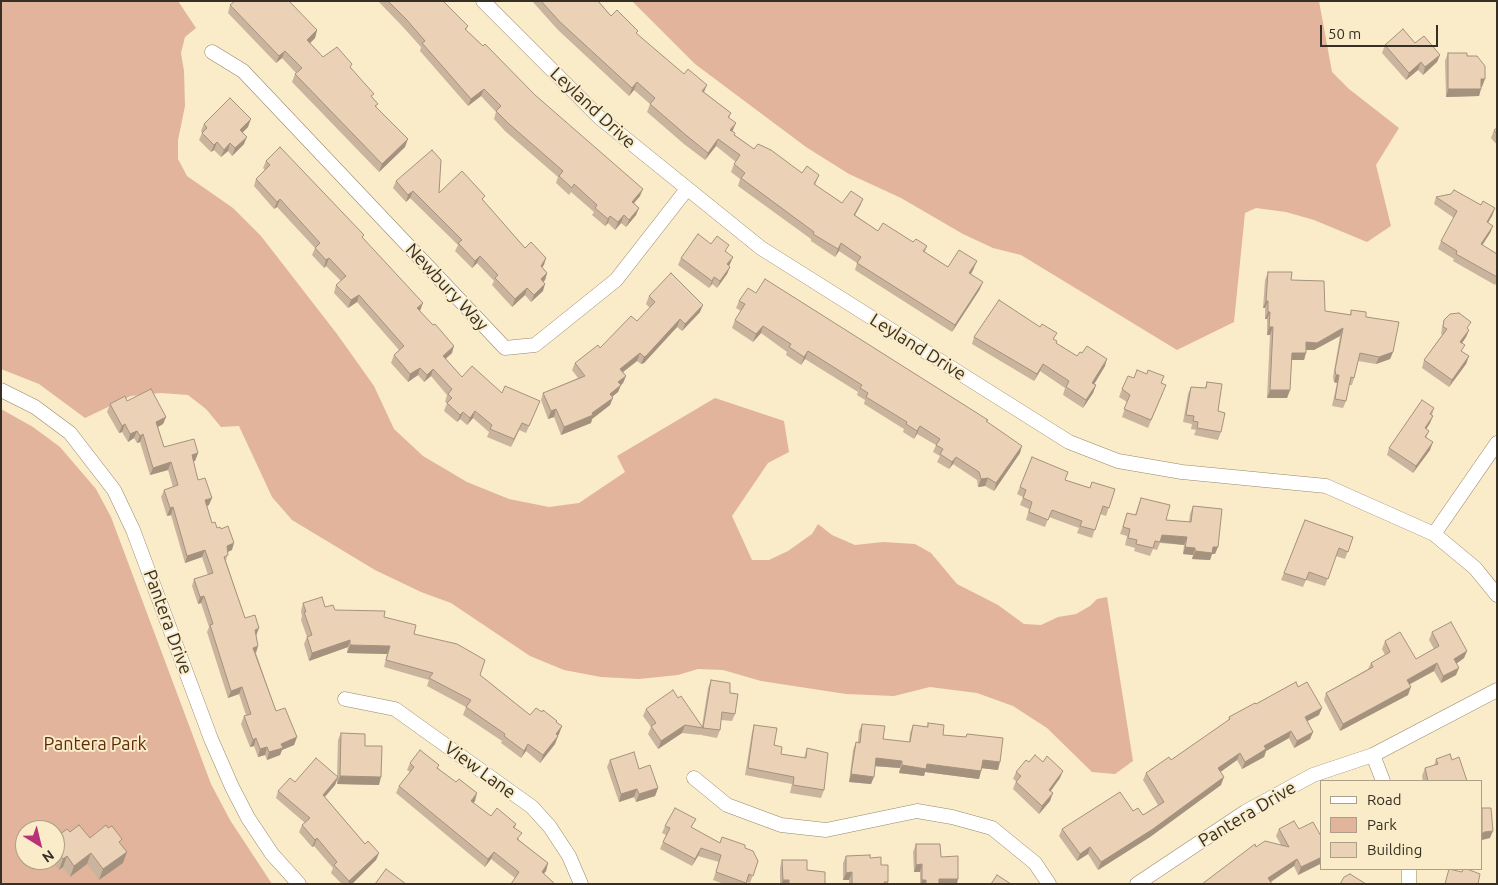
<!DOCTYPE html>
<style>
body{margin:0}
#map{position:relative;width:1498px;height:885px;overflow:hidden;background:#faebc9;font-family:Ubuntu,sans-serif}
canvas{display:block}
.frame{position:absolute;inset:0;border:2px solid #353023;pointer-events:none}
.legend{position:absolute;left:1320px;top:780px;width:162px;height:90px;box-sizing:border-box;background:#faebc9;border:1px solid #aba087;margin:0;padding:6px 9px;list-style:none;font-size:15px;color:#353023}
.legend li{display:flex;align-items:center;gap:10px;height:25px}
.legend b{width:25px;border:1px solid #aba087}
.north{position:absolute;left:15px;top:820px;width:50px;height:50px;box-sizing:border-box;background:#faebc9;border:1px solid #aba087;border-radius:50%;rotate:144deg;font-size:14px;font-weight:700;line-height:20px;text-align:center;color:#353023}
.north::after{content:'';display:block;margin:auto;width:18px;height:22px;background:#b73276;clip-path:polygon(50% 0,100% 100%,50% 72%,0 100%)}
.scale{position:absolute;left:1320px;top:25px;width:118px;height:22px;box-sizing:border-box;border:2px solid #353023;border-top:0;padding-left:6px;font-size:15px;line-height:18px;white-space:nowrap;color:#353023;-webkit-text-stroke:4px #faebc9;paint-order:stroke}
</style>
<div id="map">
<canvas width="1498" height="885"></canvas>
<div class="frame"></div>
<ul class="legend">
<li><b style="height:6px;background:#fff"></b>Road</li>
<li><b style="height:14px;background:#e2b49b"></b>Park</li>
<li><b style="height:14px;background:#ebd1b6"></b>Building</li>
</ul>
<div class="north">N</div>
<div class="scale">50 m</div>
</div>
<script>
const g = document.querySelector('canvas').getContext('2d');
g.lineJoin = 'round';
function fill(path, color) {
  g.fillStyle = color;
  g.fill(path, 'evenodd');
}
function shape(rows) {
  const path = new Path2D();
  for (const r of rows) {
    path.moveTo(r[0], r[1]);
    for (let i = 2; i < r.length; i += 2) path.lineTo(r[i], r[i + 1]);
  }
  return path;
}
function strokePath(path, color, width, dash) {
  g.strokeStyle = color;
  g.lineWidth = width;
  g.lineCap = dash ? 'butt' : 'round';
  g.setLineDash(dash || []);
  g.stroke(path);
}
function label(font, color, halo, rows, align = 'center') {
  g.font = font + ' Ubuntu,sans-serif';
  g.lineWidth = 4;
  g.setLineDash([]);
  g.textBaseline = 'middle';
  g.strokeStyle = halo;
  g.fillStyle = color;
  for (const [text, x, y, turn = 0] of rows) {
    g.save();
    g.translate(x, y);
    g.rotate((+turn || 0) * Math.PI / 180);
    g.textAlign = isNaN(turn) ? turn : align;
    if (halo) g.strokeText(text, 0, 0);
    g.fillText(text, 0, 0);
    g.restore();
  }
}
fill(shape([
 [1,1,178,1,196,28,185,37,181,53,184,71,185,106,178,140,178,159,187,176,233,208,261,236,337,334,374,386,394,429,423,456,467,482,509,499,549,507,579,503,625,472,617,456,715,398,784,421,789,452,768,463,732,516,752,560,769,560,788,551,812,534,818,524,832,535,855,545,883,542,915,544,931,553,957,584,998,605,1024,624,1041,625,1058,617,1076,614,1090,606,1097,599,1107,597,1133,761,1115,774,1092,772,1047,728,1013,706,977,693,930,687,894,696,846,694,761,681,723,670,698,669,678,675,639,679,601,677,564,670,530,656,451,603,421,592,375,570,292,520,272,497,239,426,221,427,206,409,188,395,161,393,131,396,85,418,39,384,1,369],
 [632,1,1319,1,1332,72,1349,89,1399,128,1376,165,1391,226,1367,242,1314,220,1286,212,1256,208,1245,213,1234,322,1177,350,1021,255,993,248,963,234,901,198,849,174,806,147,695,64],
 [1,409,33,427,60,447,96,489,111,517,211,784,230,820,272,884,1,884],
 [25,830,55,830,55,860,25,860]
]), '#e2b49b');
const minor = shape([
 [483,1,600,118,761,248,1069,442,1118,461,1182,472,1326,486,1434,534,1475,568,1497,595],
 [212,52,243,71,505,348,535,345,616,280,687,189],
 [1,390,35,407,70,433,114,490,133,530,211,739,232,787,248,818,272,854,299,884],
 [1434,534,1497,443],
 [345,699,395,709,532,807,550,827,569,856,581,884],
 [1373,755,1383,781],
 [694,778,727,805,781,825,826,830,917,811,952,817,992,828,1035,863,1049,884],
 [1409,869,1409,884],
 [1137,884,1245,812,1313,775,1373,755,1497,690]
]);
strokePath(minor, '#968869', 15);
strokePath(minor, '#fff', 14);
fill(shape([
 [378,1,443,1,468,26,466,30,535,95,640,196,634,203,639,208,636,215,626,227,621,223,615,230,608,223,605,226,592,215,594,212,571,192,569,195,556,183,558,177,505,131,494,119,496,112,481,96,468,106,420,51,421,47,403,27],
 [532,1,598,1,611,16,637,34,704,92,731,113,729,118,733,130,732,131,735,135,754,149,802,173,819,175,815,185,842,203,863,199,860,206,855,215,878,231,913,242,927,246,925,252,948,267,974,268,971,274,980,289,952,332,855,270,857,263,839,251,835,257,811,241,811,239,738,186,740,179,731,172,734,164,736,162,716,146,705,160,684,144,647,112,650,104,634,90,629,96,558,30],
 [230,5,317,30,315,38,310,43,323,57,351,68,373,98,377,108,405,147,379,172,292,82,295,74,296,73,282,58,276,63,228,13],
 [1385,45,1440,55,1437,62,1423,75,1418,70,1406,80,1382,53],
 [1448,53,1467,56,1482,87,1481,87,1479,96,1446,97,1445,61],
 [204,124,248,127,243,132,244,144,232,156,228,151,221,157,214,150,211,152,199,140,202,133,201,131],
 [1497,128,1497,145,1491,138,1494,130],
 [266,161,363,238,452,353,446,359,462,377,502,393,537,408,526,433,519,430,511,447,487,437,489,432,473,418,467,425,460,419,457,422,444,411,447,403,445,402,447,395,431,376,424,382,418,375,408,382,391,363,394,355,399,350,357,302,348,308,334,293,336,285,341,281,326,266,324,268,312,255,315,248,277,207,274,209,254,186,256,179,265,170,263,168],
 [396,181,439,193,483,201,525,248,546,258,542,267,547,273,545,280,543,282,543,291,531,302,525,295,512,307,492,285,494,281,477,263,472,268,455,251,458,245,410,198,406,202,393,188],
 [1436,197,1495,208,1492,216,1488,223,1493,226,1490,233,1482,245,1497,254,1497,282,1495,285,1453,261,1454,259,1438,249,1441,241,1454,218,1434,204],
 [711,244,727,252,730,264,729,266,730,267,727,274,717,288,712,284,709,288,678,265,681,258],
 [1268,272,1291,280,1325,311,1350,315,1351,310,1366,317,1393,352,1390,359,1376,364,1358,361,1354,378,1352,385,1349,385,1346,401,1343,408,1332,406,1337,383,1334,382,1333,377,1340,336,1314,350,1306,350,1304,360,1291,360,1290,390,1287,398,1267,398,1270,335,1267,335,1267,319,1265,319,1265,308,1263,308,1265,280],
 [756,293,987,422,1020,453,994,491,985,486,978,487,977,480,953,464,949,469,937,462,940,456,933,452,936,445,917,434,914,439,903,432,904,429,864,404,865,400,857,395,858,392,805,359,801,365,786,355,787,352,761,333,753,342,732,328,735,320,741,311,736,308,739,301],
 [649,296,700,312,682,331,677,327,644,363,641,364,637,361,623,372,626,376,623,383,621,385,618,392,612,397,610,405,592,419,591,423,561,435,554,417,548,419,541,400,543,393,578,378,572,370,575,363,600,348,637,321,650,308,646,304],
 [1444,320,1469,330,1466,337,1462,343,1462,352,1469,356,1466,364,1449,387,1422,368,1424,360,1442,335,1441,334,1442,328],
 [974,337,1054,340,1056,343,1077,356,1105,366,1094,384,1096,385,1093,393,1083,408,1063,395,1065,388,1040,371,1034,381,972,344],
 [1134,378,1161,383,1163,393,1148,428,1122,417,1127,402,1119,397,1122,389],
 [1207,382,1218,411,1221,432,1218,440,1194,435,1196,430,1191,429,1192,424,1183,422,1188,394,1191,387,1205,388],
 [127,401,166,417,163,424,158,427,164,447,198,453,195,461,193,461,198,480,209,505,207,506,212,523,217,528,232,550,228,552,226,561,245,618,256,636,256,653,276,711,297,737,294,745,282,750,280,755,267,760,265,755,258,757,254,746,250,747,241,724,244,716,246,715,239,694,228,698,207,632,209,627,201,603,198,604,192,586,194,579,208,575,202,557,185,563,171,515,167,516,161,497,164,490,173,487,168,470,150,475,140,442,137,443,134,438,128,442,122,432,119,433,107,412,110,404],
 [1434,408,1432,415,1430,423,1426,429,1429,431,1426,438,1430,450,1413,473,1387,455,1389,448],
 [1032,457,1065,480,1090,488,1115,489,1106,516,1100,514,1092,538,1077,533,1079,528,1049,517,1045,527,1026,520,1029,509,1020,505,1023,497,1017,494],
 [1141,498,1166,520,1189,522,1190,514,1193,506,1215,554,1212,554,1210,560,1192,559,1193,555,1183,554,1184,545,1160,543,1157,550,1153,549,1150,556,1134,551,1135,548,1125,545,1127,536,1120,534,1125,520,1127,513,1135,515],
 [1305,520,1353,537,1345,559,1336,556,1325,586,1306,580,1303,587,1281,580],
 [303,603,325,607,335,610,384,617,414,634,480,675,530,715,557,723,562,726,555,744,540,763,526,751,521,758,501,743,502,741,463,715,466,707,427,686,429,680,384,667,387,654,347,653,348,647,309,661,304,644,307,637,301,620,302,616,301,611],
 [1432,632,1467,651,1464,658,1457,663,1456,675,1441,683,1434,671,1409,685,1408,695,1340,731,1324,700,1326,693,1368,669,1371,663,1385,655,1382,649,1385,641,1416,659,1434,649,1429,640],
 [711,680,730,693,735,714,732,721,721,720,720,730,717,738,701,735,701,734,700,735,682,733,658,749,648,734,651,727,643,716,646,709,678,698,702,726,708,688],
 [1298,687,1319,715,1307,721,1313,732,1310,739,1294,748,1289,738,1266,751,1264,757,1242,769,1237,760,1220,772,1221,785,1150,837,1098,870,1088,854,1077,861,1059,836,1062,829,1133,811,1143,815,1158,805,1143,780,1146,773,1171,760,1228,721,1229,717,1256,704],
 [928,723,943,735,966,737,967,734,998,770,982,768,979,779,925,772,924,776,899,773,900,768,875,766,871,784,849,782,853,750,856,742,858,742,859,731,862,724,883,739,909,742,910,733,913,725,927,727],
 [754,725,774,745,781,754,804,758,807,748,824,790,821,798,790,793,792,784,745,775,752,732],
 [341,733,365,746,379,785,337,784,337,780,335,785,325,797,365,844,379,853,376,860,352,884,342,884,331,873,333,868,314,846,312,847,299,832,302,825,305,823,276,798,278,791,295,782,337,777,338,740],
 [1436,759,1452,760,1467,781,1423,781,1422,776,1425,768,1434,766],
 [610,760,639,769,658,788,655,796,636,802,634,797,619,802,607,767],
 [1029,762,1060,778,1051,791,1050,801,1039,814,1013,789,1016,781,1013,779,1016,772],
 [410,763,438,768,475,801,473,803,491,816,516,824,515,828,519,840,548,863,546,871,543,874,515,878,491,859,485,867,396,793,399,786,410,772,407,770],
 [665,826,692,828,720,843,745,848,758,861,750,883,747,882,746,884,724,884,713,880,719,862,698,856,692,866,660,849,666,835,662,833],
 [1279,829,1299,829,1322,838,1322,863,1298,875,1294,866,1271,882,1256,847,1281,845,1276,836],
 [70,832,90,838,120,844,127,852,123,863,99,880,87,864,70,877,63,867,59,870,52,860,55,860,55,838],
 [916,844,941,857,957,884,920,884,920,872,914,872,913,852],
 [846,856,870,858,881,865,888,882,887,884,849,884,849,880,843,880,843,863],
 [782,860,825,884,780,884,780,868]
]), '#cab49d');
fill(shape([
 [317,30,315,38,305,48,307,40],
 [285,51,282,58,276,63,279,56],
 [1440,55,1437,62,1423,75,1425,67],
 [1421,62,1418,70,1406,80,1409,73],
 [1481,79,1485,79,1482,87,1478,87],
 [637,82,634,90,629,96,632,88],
 [707,85,704,92,702,91],
 [484,89,481,96,468,106,471,99],
 [1448,89,1481,89,1479,96,1446,97],
 [251,119,248,127,238,137,240,130],
 [736,123,733,130,727,137,730,130],
 [247,137,244,144,232,156,235,148],
 [408,139,405,147,379,172,382,164],
 [718,139,716,146,705,160,708,153],
 [217,142,214,150,211,152,214,145],
 [230,143,228,151,221,157,224,150],
 [643,189,640,196,629,209,632,202],
 [413,191,410,198,406,202,408,195],
 [280,199,277,207,274,209,277,202],
 [863,199,860,206,851,222,854,215],
 [639,208,636,215,626,227,629,220],
 [1495,208,1492,216,1484,229,1487,222],
 [624,215,621,223,615,230,618,222],
 [610,216,608,223,605,226,608,219],
 [1493,226,1490,233,1478,252,1481,244],
 [841,243,839,251,835,257,838,249],
 [480,256,477,263,472,268,475,261],
 [733,257,730,264,724,272,727,264],
 [329,258,326,266,324,268,326,260],
 [546,258,544,265,538,273,541,266],
 [977,261,974,268,967,281,969,273],
 [730,267,727,274,717,288,720,281],
 [547,273,545,280,538,287,541,279],
 [714,277,712,284,709,288,712,281],
 [983,282,980,289,952,332,955,325],
 [545,284,543,291,531,302,534,295],
 [527,288,525,295,512,307,515,299],
 [359,295,357,302,348,308,351,300],
 [1266,301,1268,301,1265,308,1263,308],
 [423,303,420,311,417,308],
 [703,305,700,312,682,331,685,324],
 [1268,312,1270,312,1267,319,1265,319],
 [680,319,677,327,644,363,641,364,644,357],
 [763,326,761,333,753,342,756,334],
 [1269,327,1273,327,1270,335,1267,335],
 [1343,328,1340,336,1314,350,1304,350,1306,342],
 [1469,330,1466,337,1458,349,1460,342],
 [454,346,452,353,440,363,443,356],
 [808,351,805,359,801,365,804,357],
 [1393,352,1390,359,1376,364,1379,357],
 [640,353,637,361,618,376,620,369],
 [1292,353,1306,353,1304,360,1289,360],
 [1469,356,1466,364,1449,387,1452,380],
 [1107,359,1105,366,1090,391,1092,383],
 [1043,364,1040,371,1034,381,1037,374],
 [420,368,418,375,408,382,410,374],
 [433,369,431,376,424,382,427,375],
 [1336,375,1339,375,1337,383,1334,382],
 [626,376,623,383,621,385,618,392,607,401,610,394,618,382],
 [1096,385,1093,393,1083,408,1086,400],
 [1270,390,1290,390,1287,398,1267,398],
 [613,398,610,405,592,419,591,423,561,435,564,427,592,413],
 [556,409,554,417,548,419,551,411],
 [475,411,473,418,467,425,470,418],
 [463,412,460,419,457,422,460,415],
 [1433,416,1430,423,1422,436,1425,428],
 [166,417,163,424,154,429,156,422],
 [522,423,519,430,511,447,514,439],
 [125,424,122,432,119,433,122,426],
 [920,426,917,434,914,439,917,431],
 [137,431,134,438,128,442,130,434],
 [143,434,140,442,137,443,140,436],
 [1433,442,1430,450,1413,473,1416,466],
 [1022,446,1020,453,994,491,996,483],
 [198,453,195,461,189,462,192,455],
 [956,457,953,464,949,469,952,462],
 [171,462,168,470,150,475,153,468],
 [988,478,985,486,978,487,981,479],
 [212,498,209,505,202,508,205,500],
 [173,507,171,515,167,516,170,508],
 [1162,535,1187,537,1184,545,1159,542],
 [234,543,232,550,224,553,227,546],
 [1185,547,1195,548,1193,555,1183,554],
 [1213,547,1218,547,1215,554,1212,554,1210,560,1192,559,1195,551],
 [205,550,202,557,185,563,187,556],
 [204,596,201,603,198,604,200,597],
 [259,628,256,636,255,630],
 [350,640,348,647,309,661,312,653],
 [350,645,390,646,387,654,347,653],
 [258,646,256,653,253,648],
 [1467,651,1464,658,1452,667,1454,659],
 [1437,663,1434,671,1404,687,1407,680],
 [1459,668,1456,675,1441,683,1443,676],
 [242,687,239,694,228,698,231,691],
 [1411,687,1408,695,1340,731,1343,724],
 [1322,708,1319,715,1302,724,1305,717],
 [685,725,682,733,658,749,661,741],
 [562,726,559,734,553,742,556,734],
 [1291,731,1289,738,1266,751,1264,757,1242,769,1245,762,1264,746],
 [1313,732,1310,739,1294,748,1297,741],
 [558,736,555,744,540,763,543,755],
 [297,737,294,745,282,750,280,755,267,760,269,752,281,744],
 [256,738,254,746,250,747,253,740],
 [528,744,526,751,521,758,524,751],
 [267,747,265,755,258,757,260,749],
 [1240,753,1237,760,1215,776,1218,768],
 [876,758,902,761,900,768,873,766],
 [983,760,1000,762,998,770,980,768],
 [927,764,981,771,979,779,925,772,924,776,899,773,902,765],
 [1063,771,1060,778,1046,797,1049,790],
 [851,774,874,777,871,784,849,782],
 [340,776,381,777,379,785,337,784],
 [338,777,335,785,320,802,323,795],
 [1224,777,1221,785,1150,837,1098,870,1101,862],
 [658,788,655,796,636,802,639,794],
 [637,789,634,797,619,802,621,794],
 [477,793,475,801,469,809,471,801],
 [1053,793,1050,801,1039,814,1042,806],
 [1493,831,1490,838,1482,840,1482,833,1484,832],
 [317,838,314,846,312,847,315,840],
 [1090,847,1088,854,1077,861,1080,854],
 [701,848,698,856,692,866,695,859],
 [127,852,123,863,99,880,103,869],
 [494,852,491,859,485,867,488,859],
 [91,853,87,864,70,877,74,866],
 [379,853,376,860,352,884,348,884,349,881],
 [67,856,63,867,59,870,63,859],
 [1322,857,1322,863,1298,875,1301,867],
 [1297,859,1294,866,1267,884,1268,878],
 [548,863,546,871,539,880,542,872],
 [922,864,920,872,914,872,916,865],
 [852,872,849,880,843,880,846,873],
 [939,879,958,879,957,884,937,884],
 [783,880,789,880,788,884,781,884],
 [922,880,926,880,925,884,921,884]
]), '#a4927f');
const building = shape([
 [235,1,289,1,317,30,307,40,323,57,337,47,352,64,350,67,374,94,371,96,378,104,375,106,408,139,382,164,295,74,302,68,285,51,279,56,230,5,235,1],
 [388,1,443,1,468,26,465,29,483,46,485,44,535,95,643,189,632,202,639,208,629,220,624,215,618,222,610,216,608,219,595,208,597,205,574,184,572,188,559,176,563,171,508,123,496,111,501,106,484,89,471,99,422,43,425,41,406,19,388,1],
 [541,1,598,1,611,16,617,10,638,31,636,33,684,74,688,69,707,85,702,91,731,113,728,117,736,123,730,130,735,133,734,135,754,149,758,144,771,150,802,173,807,166,819,175,814,184,842,203,851,191,863,199,854,215,878,231,883,223,913,242,916,239,927,246,923,251,948,267,959,250,977,261,969,273,983,282,955,325,857,263,861,257,841,243,838,249,813,234,814,232,741,178,745,173,734,164,740,155,718,139,708,153,687,136,650,104,655,98,637,82,632,88,560,22,541,1],
 [1403,29,1415,43,1424,36,1440,55,1425,67,1421,62,1409,73,1385,45,1403,29],
 [1448,53,1467,53,1467,56,1477,56,1485,66,1485,79,1481,79,1481,89,1448,89,1448,53],
 [230,98,251,119,240,130,247,137,235,148,230,143,224,150,217,142,214,145,202,133,207,128,204,124,230,98],
 [1497,128,1497,134,1494,130,1497,128],
 [280,147,364,235,362,237,423,303,417,308,433,325,435,324,454,346,443,356,462,377,472,366,502,393,505,386,540,401,529,426,522,423,514,439,490,429,492,425,475,411,470,418,463,412,460,415,447,403,452,398,448,394,452,389,433,369,427,375,420,368,410,374,394,355,404,346,359,295,351,300,336,285,346,276,329,258,326,260,315,248,320,243,280,199,277,202,256,179,270,165,266,161,280,147],
 [432,150,441,160,439,193,462,171,485,196,482,199,525,248,531,242,546,258,541,266,547,273,541,279,545,284,534,295,527,288,515,299,495,278,498,275,480,256,475,261,458,243,462,240,413,191,408,195,396,181,432,150],
 [1454,190,1481,205,1483,201,1495,208,1487,222,1493,226,1481,244,1497,254,1497,277,1456,254,1457,251,1441,241,1457,211,1436,197,1451,194,1454,190],
 [698,234,711,244,717,236,729,245,725,251,733,257,727,264,730,267,720,281,714,277,712,281,681,258,698,234],
 [1268,272,1292,272,1291,280,1324,281,1325,311,1351,315,1351,310,1366,312,1366,317,1399,322,1393,352,1379,357,1360,353,1354,378,1351,377,1346,401,1335,399,1339,375,1336,375,1335,370,1343,328,1317,343,1306,342,1306,353,1292,353,1290,390,1270,390,1273,327,1269,327,1270,312,1268,312,1268,301,1266,301,1268,272],
 [671,273,703,305,685,324,680,319,646,356,644,357,640,353,620,369,626,376,618,382,621,385,610,394,613,398,592,413,593,415,564,427,556,409,551,411,543,393,585,376,575,363,598,345,600,348,631,316,637,321,655,302,649,296,671,273],
 [765,279,988,420,986,421,1022,446,996,483,988,478,981,479,979,472,956,457,952,462,940,454,943,449,936,445,940,439,920,426,917,431,906,424,907,422,866,397,868,393,860,388,862,385,808,351,804,357,789,347,791,344,763,326,756,334,735,320,745,304,739,301,748,288,756,293,765,279],
 [999,300,1040,327,1042,324,1057,333,1053,339,1057,341,1056,343,1077,356,1080,352,1082,353,1087,346,1107,359,1092,383,1096,385,1086,400,1066,387,1069,381,1043,364,1037,374,974,337,999,300],
 [1459,313,1471,322,1467,328,1469,330,1460,342,1465,345,1461,351,1469,356,1452,380,1424,360,1447,329,1443,327,1444,320,1450,314,1459,313],
 [1137,370,1147,374,1148,370,1164,376,1161,383,1166,385,1151,420,1124,409,1130,395,1122,389,1128,376,1134,378,1137,370],
 [1207,382,1222,384,1218,411,1225,413,1221,432,1197,428,1198,422,1193,421,1194,416,1186,415,1191,387,1206,388,1207,382],
 [151,389,166,417,156,422,164,447,194,439,198,453,192,455,198,480,205,478,212,498,205,500,212,523,215,522,217,528,220,527,221,529,228,526,234,543,227,546,228,555,224,557,245,618,255,615,259,628,255,630,258,646,253,648,276,711,285,708,297,737,281,744,283,748,269,752,267,747,260,749,256,738,253,740,244,716,251,714,242,687,231,691,210,625,213,624,204,596,200,597,194,579,213,573,205,550,187,556,173,507,170,508,164,490,178,485,171,462,153,468,143,434,140,436,137,431,130,434,125,424,122,426,110,404,125,396,127,401,151,389],
 [1422,400,1434,408,1430,414,1433,416,1425,428,1429,431,1425,437,1433,442,1416,466,1389,448,1422,400],
 [1032,457,1068,472,1065,480,1090,488,1092,482,1115,489,1109,508,1103,506,1095,530,1080,526,1082,521,1052,510,1048,520,1029,512,1032,502,1023,498,1026,490,1020,487,1032,457],
 [1141,498,1170,505,1166,520,1191,522,1193,506,1222,509,1218,547,1213,547,1212,553,1195,551,1195,548,1185,547,1187,537,1162,535,1160,542,1155,541,1153,548,1136,544,1137,540,1128,538,1130,529,1123,527,1127,513,1136,515,1141,498],
 [1305,520,1353,537,1348,552,1339,548,1328,579,1309,572,1306,580,1284,573,1305,520],
 [322,597,325,607,333,605,335,610,385,611,384,617,416,625,414,634,457,644,485,660,480,675,530,715,536,708,542,712,543,710,557,721,556,722,562,726,556,734,558,736,543,755,528,744,524,751,504,736,505,734,466,707,471,700,429,678,433,673,386,660,390,646,350,645,350,640,312,653,307,637,312,635,304,612,306,612,303,603,322,597],
 [1451,622,1467,651,1454,659,1459,668,1443,676,1437,663,1407,680,1411,687,1343,724,1326,693,1373,667,1371,663,1390,652,1385,641,1400,632,1416,659,1439,646,1432,632,1451,622],
 [711,680,730,683,730,693,738,694,735,714,722,712,720,730,703,728,711,680],
 [1296,682,1298,687,1307,682,1322,708,1305,717,1313,732,1297,741,1291,731,1264,746,1266,749,1245,762,1240,753,1218,768,1224,777,1153,829,1101,862,1090,847,1080,854,1062,829,1120,792,1133,811,1138,808,1143,815,1164,802,1146,773,1169,757,1171,760,1230,719,1229,717,1255,703,1256,704,1296,682],
 [673,690,678,698,681,696,703,728,685,725,661,741,651,726,656,723,646,709,673,690],
 [928,723,944,725,943,735,966,737,967,734,1003,738,1000,762,983,760,981,771,927,764,926,769,902,765,902,761,876,758,874,777,851,774,856,742,860,743,862,724,885,726,883,739,910,742,913,725,928,727,928,723],
 [754,725,777,728,774,745,782,747,781,754,806,758,807,748,828,753,824,790,793,785,794,777,748,768,754,725],
 [341,733,365,734,365,746,382,746,381,777,340,776,341,733],
 [420,750,439,765,437,768,456,782,459,779,477,793,471,801,491,816,497,808,516,824,513,827,522,833,517,839,548,863,542,872,555,884,511,884,519,872,494,852,488,859,399,786,414,767,410,763,420,750],
 [634,752,639,769,650,765,658,788,639,794,637,789,621,794,610,760,634,752],
 [1450,754,1452,760,1459,757,1467,781,1428,781,1425,768,1438,764,1436,759,1450,754],
 [1035,755,1043,762,1047,756,1063,771,1049,790,1053,793,1042,806,1016,782,1021,776,1016,772,1026,760,1029,762,1035,755],
 [316,758,338,777,323,795,365,844,368,841,379,853,349,881,334,865,337,862,317,838,315,840,302,825,310,818,278,791,290,778,295,782,316,758],
 [675,808,696,819,691,827,720,843,722,837,745,845,745,848,753,851,758,861,753,876,749,874,746,883,716,872,721,855,701,848,695,859,663,842,670,828,665,826,675,808],
 [1482,808,1491,808,1493,831,1484,832,1484,833,1482,833,1482,808],
 [1294,821,1299,829,1313,822,1322,838,1322,857,1301,867,1297,859,1268,878,1272,884,1202,884,1255,844,1256,847,1265,841,1289,847,1279,829,1294,821],
 [79,825,90,838,106,825,108,828,112,826,122,839,119,842,127,852,103,869,91,853,74,866,67,856,63,859,55,848,55,844,57,842,55,840,55,838,67,829,70,832,79,825],
 [916,844,940,844,941,857,958,856,958,879,939,879,939,884,926,884,926,880,922,880,922,864,916,865,916,844],
 [870,855,870,858,881,857,881,865,888,865,888,882,884,882,885,884,852,884,852,872,846,873,846,856,870,855],
 [782,860,807,860,807,870,825,872,825,884,789,884,789,880,783,880,782,860],
 [386,869,406,884,375,884,386,869],
 [1449,869,1462,872,1463,869,1467,869,1480,874,1478,884,1445,884,1449,869],
 [1350,874,1366,884,1340,884,1344,877,1350,874],
 [997,875,1011,884,991,884,997,875]
]);
fill(building, '#ebd1b6');
strokePath(building, '#a4927f', 1);
label('18px', '#353023', '#faebc9', [
 ["Leyland Drive",593,108,43],
 ["Newbury Way",447,287,47],
 ["Leyland Drive",918,347,32],
 ["Pantera Drive",168,622,70],
 ["View Lane",480,770,36],
 ["Pantera Drive",1247,814,-31]
]);
label('18px', '#5e2b08', '#faebc9', [
 ["Pantera Park",95,744]
]);
</script>
